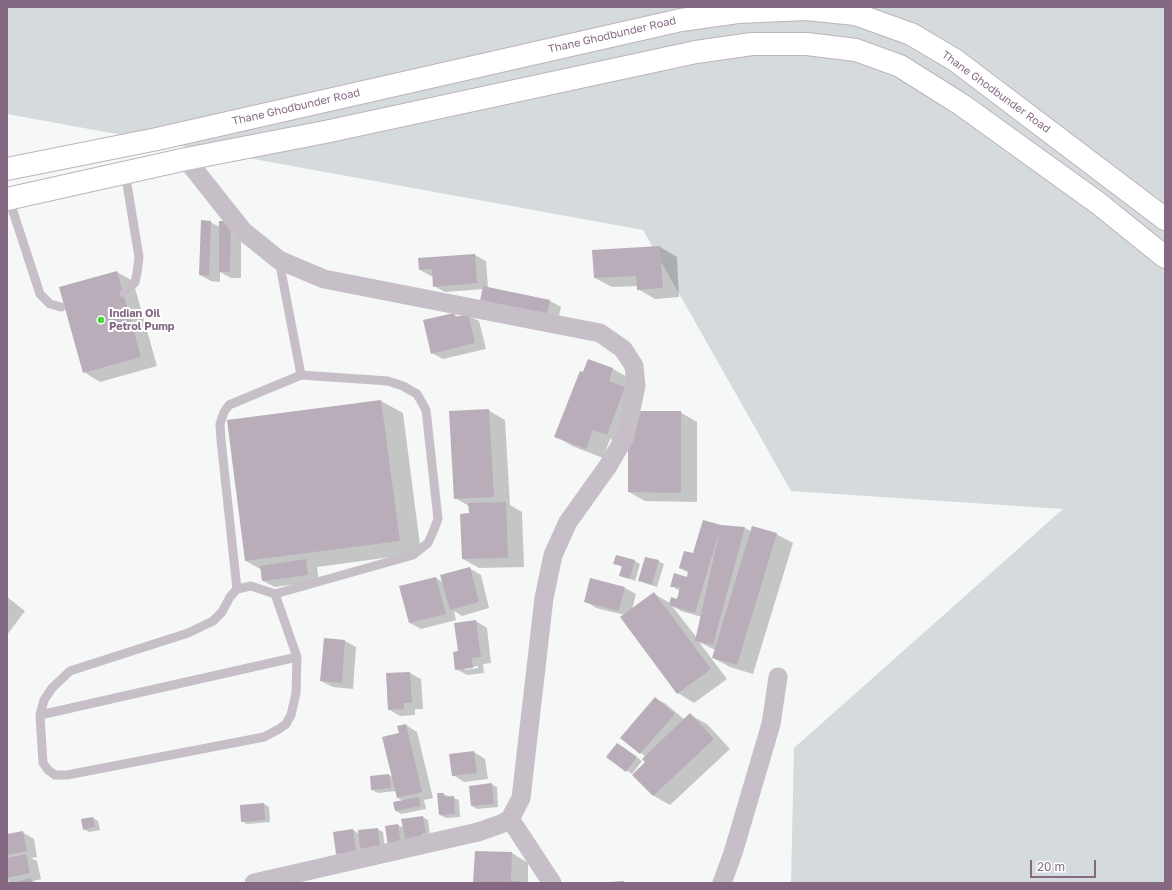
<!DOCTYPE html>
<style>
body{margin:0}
#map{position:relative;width:1172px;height:890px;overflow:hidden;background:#f6f8f7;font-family:"Golos Text",sans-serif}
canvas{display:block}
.frame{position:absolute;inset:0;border:8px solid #856983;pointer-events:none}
.scale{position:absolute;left:1030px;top:860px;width:66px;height:18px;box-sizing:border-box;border:2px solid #856983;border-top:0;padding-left:5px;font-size:12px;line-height:14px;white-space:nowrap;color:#856983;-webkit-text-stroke:3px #fff;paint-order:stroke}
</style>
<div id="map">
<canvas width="1172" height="890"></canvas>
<div class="frame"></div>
<div class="scale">20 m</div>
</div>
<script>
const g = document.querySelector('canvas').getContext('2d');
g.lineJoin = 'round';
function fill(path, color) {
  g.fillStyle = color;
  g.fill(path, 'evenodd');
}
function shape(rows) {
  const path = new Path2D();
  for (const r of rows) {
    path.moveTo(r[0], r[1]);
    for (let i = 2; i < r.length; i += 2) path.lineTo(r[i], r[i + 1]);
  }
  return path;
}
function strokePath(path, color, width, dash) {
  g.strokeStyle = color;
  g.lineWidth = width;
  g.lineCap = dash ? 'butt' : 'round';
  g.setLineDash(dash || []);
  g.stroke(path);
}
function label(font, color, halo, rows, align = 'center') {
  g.font = font + ' "Golos Text",sans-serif';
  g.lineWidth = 4;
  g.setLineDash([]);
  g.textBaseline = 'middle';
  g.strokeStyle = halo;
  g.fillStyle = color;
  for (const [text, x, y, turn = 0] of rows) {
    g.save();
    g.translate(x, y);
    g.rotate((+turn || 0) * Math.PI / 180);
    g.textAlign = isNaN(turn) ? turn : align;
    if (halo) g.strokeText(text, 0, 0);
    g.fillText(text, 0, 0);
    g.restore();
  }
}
fill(shape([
 [7,7,1165,7,1165,883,791,883,794,748,1063,509,791,491,643,230,7,114]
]), '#d5dadd');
fill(shape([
 [210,222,220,227,241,229,241,278,231,278,220,272,220,282,211,281,200,275],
 [660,247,677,257,679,297,655,299,638,289,638,286,612,287,595,278,593,251],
 [475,255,486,261,488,288,550,301,561,307,558,320,484,289,445,292,434,286,433,276,431,276,420,270],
 [117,272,133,281,157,366,100,382,84,372],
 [454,314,458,317,467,315,479,321,486,349,443,359,432,353],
 [588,360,613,369,629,378,626,389,641,397,635,412,680,412,697,422,697,502,645,501,629,492,629,435,623,444,610,439,603,458,572,446,556,436],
 [381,401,403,413,421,553,317,567,319,581,275,587,263,581,262,570,246,561],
 [488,410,505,420,510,505,522,512,524,567,479,568,463,559,470,514,469,506,455,498],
 [721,526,745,528,752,532,776,534,793,543,753,674,730,667,713,658,715,650,699,642,727,679,694,703,678,693,625,615,596,608,585,601,591,579,625,588,636,594,632,610,654,594,670,603,677,600,680,591,671,586,687,578,689,573,680,568],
 [672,606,681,611,702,617,697,638],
 [635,561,640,564,635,581,620,575,622,567,615,563],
 [658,561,664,564,657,587,644,583,639,580],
 [469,568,481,575,489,608,462,616,454,611,456,620,421,629,410,623,436,578,444,583],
 [7,597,25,611,7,635],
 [476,621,487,628,491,663,483,664,484,673,467,675,456,669,459,652],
 [478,666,478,668,465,670,465,668],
 [325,639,345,641,356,647,353,689,333,687,321,681],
 [410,673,421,679,423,709,415,709,415,715,400,716,388,709,387,674],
 [655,698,666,704,685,720,690,715,707,724,730,749,670,805,654,796,634,775,647,762,646,757,621,738],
 [406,725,417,732,433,798,424,800,426,809,401,814,396,811,403,801,398,798,396,791,378,793,372,790,389,775,393,777,400,734],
 [623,747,642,761,632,774,608,757],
 [474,752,485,759,488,779,464,782,453,775],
 [491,784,497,787,498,807,477,809,472,806],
 [443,794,459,800,460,817,446,818,440,815],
 [264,804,269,807,270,822,247,824,242,821],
 [423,817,428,820,430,835,394,849,398,825,404,828],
 [93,818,98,821,100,830,89,832,84,829],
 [377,829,383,832,385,849,360,848,361,854,342,857,337,854,353,830,359,834],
 [22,832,34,839,37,857,31,858,37,861,41,879,33,881,37,883,11,883,7,880,7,835],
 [512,853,528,863,528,883,533,883,474,883]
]), '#0003');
fill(shape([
 [201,220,211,221,209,276,199,275],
 [219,221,231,221,230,272,219,272],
 [660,246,663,288,637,290,636,276,594,278,592,250],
 [475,254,477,283,433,287,432,269,419,270,418,258],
 [117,271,141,357,83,373,59,287],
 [483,286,550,300,547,315,480,301],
 [454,313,455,317,468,314,475,343,431,354,423,320],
 [588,359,613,368,609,381,625,387,607,435,593,430,586,449,554,437,580,371,583,372],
 [381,400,400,541,245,561,227,420],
 [489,409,494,497,454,499,449,411],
 [634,411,681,411,681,493,628,492,628,434],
 [506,502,508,558,462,559,460,514,469,513,468,503],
 [703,520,721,525,745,527,713,645,695,641,720,529,695,613,669,605,671,597,677,599,680,587,670,587,674,573,687,577,688,571,679,568,684,551,693,553],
 [752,526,777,533,737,665,712,658],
 [616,555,635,560,630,579,619,576,622,566,613,564],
 [645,557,659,560,652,584,638,581],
 [306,559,308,575,262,581,260,566],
 [470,567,479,602,450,610,440,575],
 [436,577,446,614,409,623,399,586],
 [590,578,625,587,619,611,584,602],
 [654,592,711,669,677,694,620,617],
 [476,620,481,657,472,658,473,668,455,670,453,652,458,651,454,623],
 [324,638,345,640,342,683,320,681],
 [410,672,412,703,404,703,404,709,388,710,386,673],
 [655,697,675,714,640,754,620,738],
 [690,713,714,739,653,796,632,775,645,762,642,759],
 [406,724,422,792,397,798,382,737,399,733,397,726],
 [617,743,637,757,626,772,606,757],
 [474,751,477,773,452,776,449,754],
 [389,774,391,788,371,790,370,776],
 [492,783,494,804,471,806,469,786],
 [437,793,444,793,444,797,454,796,455,814,439,815],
 [419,797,421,806,395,811,393,802],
 [264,803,265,820,241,822,240,805],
 [423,816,426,833,422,833,423,840,406,842,401,819],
 [93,817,95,827,83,830,81,819],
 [398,824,401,844,388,846,385,826],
 [378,828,380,846,360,849,358,830],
 [353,829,356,851,336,854,333,832],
 [23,831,27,851,7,855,7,834],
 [475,851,512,852,511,881,528,882,528,883,473,883],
 [26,854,30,873,7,878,7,858],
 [31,878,32,883,13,883],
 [624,881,624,883,609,883,609,882]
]), '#b9adb9');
const primary = shape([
 [7,169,157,139,681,20,738,12,806,9,855,14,911,34,955,60,1165,219],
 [7,199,186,159,325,132,696,52,752,44,807,44,856,50,900,66,962,105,1098,203,1165,257]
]);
strokePath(primary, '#bcb3bb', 24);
strokePath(shape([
 [9,199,40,294,50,304,61,307],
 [124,293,135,282,137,273,139,257,125,172],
 [237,589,221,440,220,424,224,412,229,405,301,375],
 [275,594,297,657,296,693,291,715,286,724,279,729,264,737,67,775,55,775,48,770,43,763,40,715,44,700,52,688,70,671,188,633,213,621,222,612,230,597,237,589,251,586,275,594,413,555,428,543,433,532,438,519,426,410,417,394,403,386,388,381,301,375,279,260],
 [40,715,297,657]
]), '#c7bfc7', 9);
strokePath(shape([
 [186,159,243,231,279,260,324,279,600,333,623,349,634,366,636,386,625,437,608,466,568,522,553,555,544,598,521,798,510,819,501,824,478,832,254,883],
 [510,819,552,883],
 [722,883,733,853,771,724,778,677]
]), '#c7bfc7', 19);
strokePath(primary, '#fff', 22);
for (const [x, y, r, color] of [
 [101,320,4,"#48da34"]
]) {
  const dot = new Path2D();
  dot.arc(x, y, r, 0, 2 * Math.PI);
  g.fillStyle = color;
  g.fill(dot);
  strokePath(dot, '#fff', 1.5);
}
label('11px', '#856983', '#fff', [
 ["Thane Ghodbunder Road",612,35,-13],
 ["Thane Ghodbunder Road",996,92,36],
 ["Thane Ghodbunder Road",296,107,-13]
]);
label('bold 11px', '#856983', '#fff', [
 ["Indian Oil",109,314],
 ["Petrol Pump",109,327]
], 'left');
</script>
